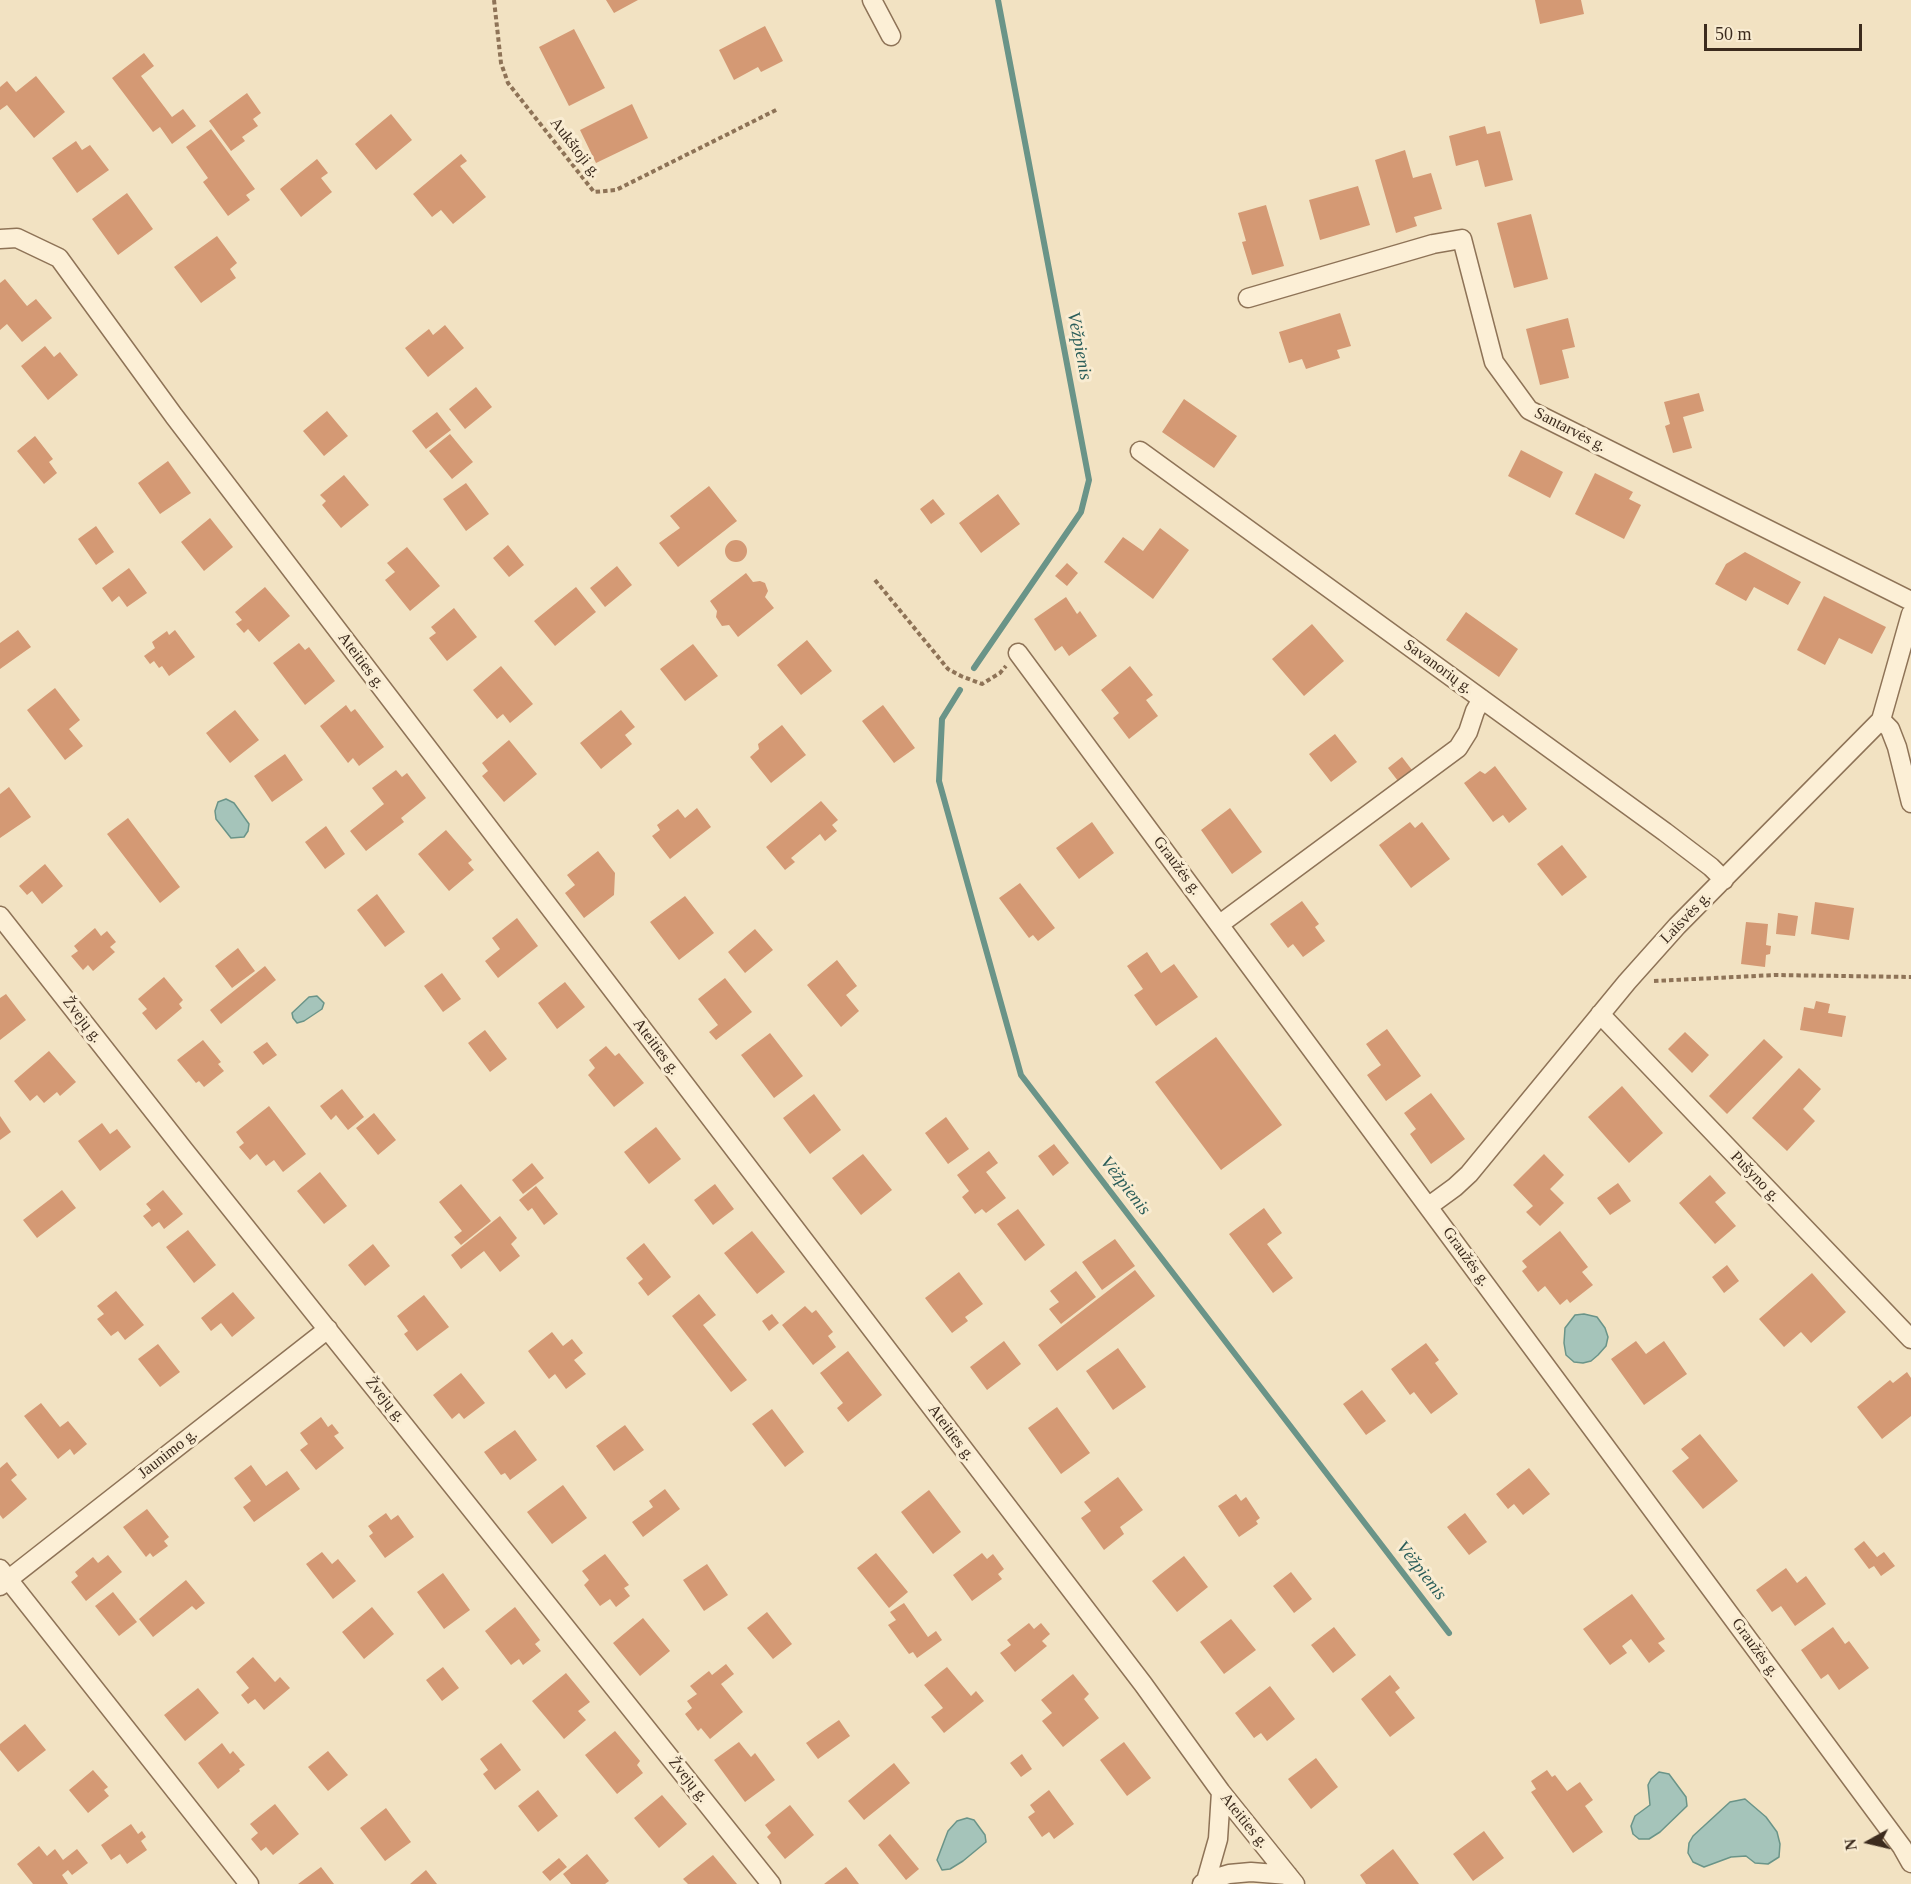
<!DOCTYPE html>
<meta charset="utf-8">
<style>
body{margin:0}
#map{position:relative;width:1911px;height:1884px;overflow:hidden;background:#f2e2c2;font-family:Georgia,serif}
canvas{display:block}
.north{position:absolute;left:1839px;top:1812px;width:60px;height:60px;-webkit-text-stroke:4px #f9ecd2;paint-order:stroke;rotate:262deg;font-size:16px;font-weight:700;line-height:24px;text-align:center;color:#3c2b1d}
.north::after{content:'';display:block;margin:auto;width:21px;height:27px;background:#3c2b1d;clip-path:polygon(50% 0,100% 100%,50% 72%,0 100%)}
.scale{position:absolute;left:1704px;top:24px;width:158px;height:27px;box-sizing:border-box;border:3px solid #3c2b1d;border-top:0;padding-left:8px;font-size:18px;line-height:21px;white-space:nowrap;color:#3c2b1d;-webkit-text-stroke:4px #f9ecd2;paint-order:stroke}
</style>
<div id="map">
<canvas width="1911" height="1884"></canvas>
<div class="north">N</div>
<div class="scale">50 m</div>
</div>
<script>
const g = document.querySelector('canvas').getContext('2d');
g.lineJoin = 'round';
function fill(path, color) {
  g.fillStyle = color;
  g.fill(path, 'evenodd');
}
function shape(rows) {
  const path = new Path2D();
  for (const r of rows) {
    if (r.length === 3) {
      path.moveTo(r[0] + r[2], r[1]);
      path.arc(r[0], r[1], r[2], 0, 2 * Math.PI);
      continue;
    }
    path.moveTo(r[0], r[1]);
    for (let i = 2; i < r.length; i += 2) path.lineTo(r[i], r[i + 1]);
  }
  return path;
}
function strokePath(path, color, width, dash) {
  g.strokeStyle = color;
  g.lineWidth = width;
  g.lineCap = dash ? 'butt' : 'round';
  g.setLineDash(dash || []);
  g.stroke(path);
}
function label(font, color, halo, rows, align = 'center') {
  g.font = font + ' Georgia,serif';
  g.lineWidth = 6;
  g.setLineDash([]);
  g.textBaseline = 'middle';
  g.strokeStyle = halo;
  g.fillStyle = color;
  for (const [text, x, y, turn = 0] of rows) {
    g.save();
    g.translate(x, y);
    g.rotate((+turn || 0) * Math.PI / 180);
    g.textAlign = isNaN(turn) ? turn : align;
    if (halo) g.strokeText(text, 0, 0);
    g.fillText(text, 0, 0);
    g.restore();
  }
}
const water = shape([
 [226,799,234,803,249,824,248,831,244,837,231,838,216,819,215,811,218,802,226,799],
 [317,996,324,1003,322,1009,304,1021,297,1023,293,1018,292,1013,309,997,317,996],
 [1584,1314,1597,1317,1605,1328,1608,1337,1606,1346,1598,1355,1591,1361,1583,1363,1574,1362,1566,1355,1564,1343,1565,1328,1575,1315,1584,1314],
 [1659,1772,1669,1774,1686,1797,1687,1806,1660,1832,1649,1839,1639,1839,1633,1834,1631,1826,1635,1816,1650,1805,1648,1785,1651,1779,1659,1772],
 [1745,1799,1766,1817,1777,1832,1780,1844,1779,1857,1768,1864,1755,1863,1746,1856,1731,1857,1704,1867,1693,1862,1688,1853,1689,1843,1693,1836,1730,1802,1745,1799],
 [967,1818,974,1820,985,1835,986,1842,963,1861,950,1869,942,1870,937,1860,948,1831,957,1821,967,1818]
]);
fill(water, '#a5c4ba');
strokePath(water, '#6a9488', 1.5);
strokePath(shape([
 [974,668,1081,512,1089,480,998,0],
 [960,690,942,719,939,781,1021,1075,1449,1633]
]), '#6a9488', 6);
fill(shape([
 [606,0,638,0,614,13],
 [1535,0,1581,0,1584,14,1540,24],
 [765,26,783,61,761,72,758,67,734,80,719,50],
 [574,29,605,88,569,106,539,47],
 [144,53,154,66,141,76,172,117,183,109,196,126,172,144,160,127,153,132,112,78],
 [36,76,65,112,34,138,7,105,0,110,0,87,7,81,16,92],
 [247,93,261,113,253,119,258,126,242,137,245,141,231,151,209,121],
 [632,104,648,138,596,163,580,130],
 [391,114,412,140,376,170,355,144],
 [1485,126,1487,134,1500,131,1513,180,1485,187,1478,160,1456,166,1449,136],
 [211,129,255,189,246,195,250,200,228,216,203,182,208,178,186,147],
 [76,141,82,150,90,145,109,170,77,193,52,158],
 [1405,150,1413,178,1431,173,1442,209,1414,217,1417,226,1396,233,1375,160],
 [461,154,467,161,460,166,486,197,453,224,441,210,432,217,413,194],
 [317,159,328,173,321,178,332,192,301,217,280,189],
 [1358,186,1370,225,1320,240,1309,200],
 [127,193,153,229,118,255,92,219],
 [1266,205,1284,266,1252,275,1242,242,1246,241,1238,213],
 [1531,214,1548,279,1514,288,1497,223],
 [217,236,237,263,230,269,236,278,201,303,174,267],
 [5,279,27,306,36,299,52,318,22,342,7,324,0,330,0,283],
 [1340,313,1351,346,1337,350,1340,358,1306,369,1302,359,1289,363,1279,332],
 [1568,318,1575,347,1562,350,1569,378,1540,385,1526,329],
 [445,325,464,348,428,377,405,348,429,329,433,335],
 [45,346,54,357,60,352,78,375,48,400,21,366],
 [476,387,492,407,465,429,449,409],
 [1699,393,1704,411,1683,417,1692,448,1673,453,1665,426,1670,424,1664,402],
 [1184,399,1237,436,1214,468,1162,432],
 [327,411,348,436,324,456,303,431],
 [437,412,451,430,426,449,412,431],
 [450,434,473,462,452,479,429,451],
 [35,436,53,459,49,462,57,473,44,484,17,451],
 [1521,450,1563,472,1550,498,1508,476],
 [168,461,191,493,160,514,138,483],
 [1595,473,1633,492,1629,499,1641,505,1624,539,1575,514],
 [344,475,369,505,341,528,322,505,326,501,320,495],
 [466,483,489,514,466,531,443,499],
 [709,486,737,521,678,567,659,543,680,528,670,516],
 [998,494,1020,524,981,553,959,523],
 [933,499,945,514,931,524,920,509],
 [210,518,233,547,204,571,181,542],
 [96,526,114,552,96,565,78,539],
 [1160,528,1189,550,1153,599,1104,562,1123,537,1143,551],
 [736,551,11],
 [508,545,524,565,509,577,493,558],
 [407,547,440,586,410,611,385,580,395,572,387,563],
 [1745,552,1801,582,1788,605,1754,587,1746,601,1715,584,1726,564],
 [1067,563,1078,573,1067,586,1055,576],
 [617,566,632,585,605,607,590,588],
 [129,568,147,593,127,607,119,596,112,602,102,588],
 [746,573,753,582,760,581,765,583,768,591,765,597,774,608,738,637,729,625,722,626,716,617,717,611,710,601],
 [265,587,290,616,259,642,248,629,244,633,236,624,242,620,235,612],
 [576,587,596,612,555,646,534,621],
 [1824,596,1886,627,1872,654,1839,638,1825,665,1797,650],
 [1066,597,1077,614,1080,611,1097,636,1069,656,1062,646,1055,651,1034,619],
 [454,608,477,637,447,661,429,638,436,633,431,627],
 [1466,612,1518,649,1499,677,1446,640],
 [1312,624,1344,661,1304,696,1272,659],
 [18,630,31,647,0,669,0,643],
 [175,630,195,657,169,676,162,666,159,668,154,661,150,664,144,656,155,648,152,642,167,631,169,635],
 [807,640,832,671,801,695,777,665],
 [299,643,305,650,309,647,335,681,305,705,273,663],
 [693,644,718,676,685,701,660,669],
 [501,666,533,704,510,723,503,714,497,719,473,690],
 [1130,666,1153,695,1146,700,1158,716,1129,739,1113,718,1119,713,1101,690],
 [55,688,80,720,69,729,83,746,65,760,27,710],
 [346,705,351,712,355,709,384,747,359,766,353,758,348,763,320,726],
 [883,705,915,748,894,763,862,721],
 [235,710,259,740,230,763,206,733],
 [621,710,635,727,625,735,632,744,601,769,580,743],
 [782,725,806,755,771,783,750,757,759,749,758,744],
 [1335,734,1357,762,1331,782,1309,754],
 [509,740,537,774,504,802,482,776,488,771,482,763],
 [285,754,303,780,272,802,254,776],
 [1402,757,1412,770,1398,781,1388,768],
 [1495,766,1527,809,1509,823,1503,815,1493,822,1464,783,1480,771,1485,774],
 [396,770,402,777,407,773,426,798,401,818,404,822,366,851,350,831,384,804,372,788],
 [9,787,31,817,0,838,0,794],
 [821,801,838,820,832,825,837,831,825,841,820,834,791,858,795,862,785,870,766,847],
 [697,808,711,827,670,859,652,836,660,830,657,825,678,809,685,818],
 [1230,808,1262,852,1232,874,1201,830],
 [128,818,180,887,160,903,107,834],
 [1092,822,1114,853,1079,879,1056,848],
 [1410,822,1415,828,1422,822,1450,859,1411,888,1379,845],
 [326,826,345,854,325,869,305,842],
 [446,830,472,860,468,863,474,870,449,891,418,854],
 [1562,845,1587,877,1562,896,1537,864],
 [598,851,615,873,614,895,584,918,565,893,575,885,567,875],
 [45,864,63,886,42,904,32,891,27,895,19,886],
 [1020,883,1055,928,1038,941,1033,935,1029,938,999,898],
 [377,894,405,932,385,947,357,910],
 [685,896,714,933,679,960,650,922],
 [1302,901,1319,924,1315,927,1325,941,1303,957,1293,944,1288,948,1270,924],
 [1815,902,1854,908,1849,940,1811,934],
 [1778,913,1798,916,1795,936,1776,934],
 [517,918,538,946,498,978,485,961,500,949,492,938],
 [1746,922,1768,924,1766,945,1771,946,1770,954,1766,955,1765,967,1741,964],
 [95,928,101,936,107,931,116,942,110,947,115,952,93,971,88,965,83,970,71,956,78,951,74,946],
 [755,929,773,950,745,973,728,952],
 [238,948,255,971,232,988,215,966],
 [1147,952,1161,973,1174,964,1198,997,1156,1026,1134,995,1143,989,1127,966],
 [837,960,857,986,846,995,859,1011,841,1027,807,985],
 [265,966,276,980,221,1024,210,1010],
 [442,973,461,999,443,1012,424,986],
 [164,977,183,1000,179,1004,182,1008,156,1030,142,1013,147,1009,138,999],
 [725,978,752,1012,716,1040,709,1032,718,1025,698,999],
 [565,982,585,1007,557,1029,538,1003],
 [6,994,26,1020,0,1040,0,998],
 [1816,1001,1830,1004,1828,1013,1846,1016,1842,1037,1800,1030,1804,1007,1814,1009],
 [1387,1029,1421,1076,1386,1101,1367,1075,1381,1065,1366,1044],
 [485,1030,507,1059,490,1072,468,1043],
 [1685,1032,1709,1055,1692,1073,1668,1049],
 [770,1033,803,1076,774,1098,741,1055],
 [1216,1037,1282,1125,1221,1170,1155,1082],
 [1764,1039,1783,1057,1727,1114,1709,1096],
 [203,1040,221,1062,218,1064,224,1071,204,1087,199,1081,196,1083,177,1060],
 [267,1042,277,1055,263,1065,253,1052],
 [606,1046,615,1056,619,1053,644,1083,614,1107,588,1075,595,1068,589,1060],
 [49,1051,76,1082,60,1096,57,1092,44,1103,37,1095,30,1101,14,1081],
 [1799,1068,1821,1089,1803,1109,1815,1121,1787,1151,1752,1118],
 [1622,1086,1663,1133,1629,1163,1588,1117],
 [342,1089,364,1117,348,1130,336,1115,331,1120,320,1106],
 [1431,1093,1465,1139,1431,1164,1410,1134,1416,1129,1404,1113],
 [814,1094,841,1130,810,1154,783,1118],
 [269,1106,306,1154,283,1172,274,1160,266,1166,257,1154,250,1160,239,1147,244,1143,236,1132],
 [374,1113,396,1140,378,1155,356,1128],
 [0,1116,11,1132,0,1140],
 [946,1117,969,1149,948,1164,925,1133],
 [102,1123,110,1134,117,1129,131,1147,100,1171,78,1141],
 [656,1127,681,1159,649,1184,624,1152],
 [1054,1144,1069,1163,1053,1176,1038,1156],
 [989,1151,998,1163,986,1172,1006,1198,986,1213,982,1209,975,1214,962,1197,969,1191,957,1175],
 [863,1154,892,1190,861,1215,832,1178],
 [1544,1154,1564,1175,1550,1189,1564,1203,1540,1226,1526,1212,1533,1206,1513,1185],
 [532,1163,544,1178,523,1194,512,1180],
 [320,1172,347,1206,324,1224,297,1191],
 [1710,1175,1726,1193,1715,1202,1736,1226,1715,1244,1679,1203],
 [1618,1183,1631,1201,1610,1215,1597,1198],
 [461,1184,491,1221,461,1245,454,1237,462,1231,439,1202],
 [715,1184,734,1209,713,1225,694,1200],
 [536,1186,558,1214,544,1225,532,1208,528,1211,519,1200],
 [62,1190,76,1208,37,1238,23,1220],
 [163,1190,183,1214,164,1229,159,1222,152,1227,143,1216,151,1210,146,1204],
 [1264,1208,1282,1233,1267,1244,1293,1278,1273,1293,1229,1234],
 [1018,1209,1045,1245,1025,1261,997,1224],
 [500,1216,517,1238,511,1244,520,1256,500,1272,484,1251,461,1269,451,1255],
 [188,1230,216,1265,194,1283,166,1247],
 [752,1231,785,1272,757,1294,724,1253],
 [1560,1231,1588,1267,1582,1272,1593,1285,1570,1303,1567,1299,1560,1305,1545,1286,1538,1292,1522,1271,1527,1267,1522,1261],
 [1115,1239,1135,1266,1102,1290,1082,1262],
 [644,1243,671,1277,648,1296,638,1283,643,1279,626,1258],
 [373,1244,390,1266,365,1286,348,1265],
 [1727,1265,1739,1281,1724,1293,1712,1277],
 [1135,1270,1155,1296,1057,1371,1038,1345],
 [1076,1271,1096,1297,1061,1324,1049,1309,1059,1302,1050,1291],
 [959,1272,983,1304,965,1317,968,1321,952,1333,925,1298],
 [1812,1273,1846,1312,1811,1343,1801,1332,1784,1347,1759,1319],
 [116,1291,144,1325,125,1340,118,1331,111,1336,97,1319,104,1314,97,1306],
 [233,1292,255,1318,232,1337,221,1323,211,1331,201,1318],
 [699,1294,716,1315,703,1325,747,1380,731,1392,672,1316],
 [424,1295,449,1327,417,1351,404,1334,408,1331,397,1316],
 [805,1306,812,1313,816,1310,833,1332,828,1336,836,1347,813,1365,782,1325],
 [772,1314,779,1323,769,1331,762,1321],
 [552,1332,563,1346,572,1339,583,1353,574,1360,586,1374,566,1389,555,1374,549,1379,528,1351],
 [1004,1341,1021,1364,987,1390,970,1367],
 [1636,1341,1646,1354,1664,1341,1687,1374,1644,1405,1611,1359],
 [1426,1343,1439,1360,1435,1363,1458,1394,1431,1414,1414,1392,1410,1395,1391,1369],
 [158,1344,180,1372,160,1387,138,1359],
 [1118,1348,1146,1387,1113,1410,1086,1371],
 [848,1351,882,1395,848,1422,837,1408,843,1403,820,1373],
 [1907,1372,1911,1378,1911,1416,1882,1439,1857,1407,1890,1380,1893,1383],
 [461,1373,485,1403,464,1419,459,1413,452,1419,433,1395],
 [1362,1390,1386,1421,1366,1435,1343,1404],
 [41,1403,60,1427,68,1421,87,1444,74,1455,70,1449,58,1459,24,1416],
 [1057,1407,1090,1453,1061,1474,1028,1428],
 [772,1409,804,1452,785,1467,752,1424],
 [321,1417,328,1427,332,1424,339,1433,334,1436,344,1448,316,1470,300,1450,308,1444,300,1433],
 [625,1425,644,1450,614,1471,596,1446],
 [515,1430,537,1460,510,1480,505,1473,501,1475,484,1452],
 [1700,1434,1738,1481,1703,1509,1672,1471,1689,1458,1681,1449],
 [7,1462,17,1475,11,1480,27,1499,3,1519,0,1515,0,1468],
 [251,1465,266,1486,287,1471,300,1489,254,1522,243,1507,251,1501,234,1478],
 [1529,1468,1550,1494,1523,1515,1514,1504,1508,1509,1496,1494],
 [1118,1477,1143,1510,1120,1527,1124,1534,1104,1550,1081,1518,1091,1511,1084,1502],
 [563,1485,587,1518,552,1544,527,1512],
 [665,1489,680,1509,643,1537,632,1522,653,1507,649,1501],
 [929,1490,961,1532,933,1554,901,1512],
 [1236,1494,1241,1501,1246,1497,1260,1518,1256,1521,1258,1524,1239,1537,1218,1506],
 [147,1509,169,1537,164,1541,168,1546,153,1557,150,1553,146,1557,123,1527],
 [386,1513,391,1520,398,1515,414,1537,385,1558,369,1536,373,1533,368,1526],
 [1465,1513,1487,1542,1469,1555,1447,1527],
 [1864,1541,1877,1557,1884,1552,1895,1566,1881,1576,1874,1566,1869,1569,1854,1549],
 [322,1552,332,1564,338,1559,356,1581,333,1599,306,1564],
 [876,1553,908,1592,889,1608,857,1568],
 [982,1553,987,1559,993,1554,1004,1569,998,1574,1002,1579,972,1601,953,1575],
 [605,1554,629,1585,624,1588,630,1596,616,1607,610,1599,600,1606,584,1585,589,1580,582,1571],
 [108,1555,122,1572,86,1601,71,1582,78,1576,75,1572,93,1557,98,1563],
 [1184,1556,1208,1587,1177,1612,1152,1581],
 [707,1564,728,1595,704,1611,683,1580],
 [1786,1568,1797,1583,1806,1576,1826,1604,1795,1626,1781,1606,1772,1612,1756,1590],
 [1291,1572,1312,1599,1294,1613,1273,1586],
 [443,1573,470,1610,444,1629,417,1592],
 [186,1580,205,1603,196,1610,192,1606,153,1637,139,1619],
 [113,1592,137,1622,119,1636,95,1606],
 [1632,1594,1665,1639,1658,1643,1665,1651,1649,1663,1631,1639,1622,1646,1627,1653,1610,1665,1583,1629],
 [904,1603,928,1637,936,1631,942,1640,917,1658,913,1652,909,1654,888,1625,896,1620,890,1612],
 [372,1607,394,1634,364,1659,342,1632],
 [515,1607,540,1640,535,1644,541,1651,523,1665,519,1659,511,1665,485,1631],
 [767,1612,792,1644,773,1659,747,1628],
 [643,1618,670,1651,640,1676,613,1643],
 [1231,1619,1256,1650,1224,1674,1200,1642],
 [1029,1623,1034,1629,1041,1623,1050,1634,1042,1641,1047,1646,1015,1672,1000,1653,1011,1645,1007,1640],
 [1334,1627,1356,1655,1333,1673,1311,1645],
 [1833,1627,1845,1644,1849,1641,1869,1668,1839,1690,1828,1674,1821,1679,1801,1650],
 [253,1657,275,1682,280,1677,290,1688,264,1710,255,1699,248,1704,241,1695,249,1688,236,1672],
 [726,1664,734,1674,721,1684,743,1712,710,1739,701,1728,698,1731,685,1714,692,1708,687,1701,697,1694,690,1686,709,1671,712,1675],
 [443,1667,459,1688,442,1701,426,1680],
 [947,1667,971,1696,976,1691,984,1701,944,1733,931,1717,943,1708,924,1685],
 [566,1673,590,1702,578,1711,586,1720,564,1739,532,1701],
 [1073,1674,1089,1694,1084,1699,1099,1718,1063,1747,1042,1721,1052,1713,1041,1700],
 [1390,1675,1400,1688,1395,1692,1415,1718,1390,1737,1361,1699],
 [1270,1686,1295,1719,1267,1741,1261,1733,1254,1738,1235,1713],
 [198,1688,219,1713,185,1741,164,1715],
 [839,1720,850,1736,818,1759,806,1743],
 [25,1724,46,1750,18,1772,0,1750,0,1744],
 [615,1731,640,1761,637,1765,643,1773,617,1794,585,1755],
 [739,1742,751,1757,755,1753,775,1780,745,1802,714,1760],
 [1124,1742,1151,1778,1127,1796,1100,1760],
 [222,1743,230,1754,233,1751,245,1765,239,1769,240,1771,218,1789,198,1763],
 [501,1743,521,1770,495,1790,483,1774,488,1770,480,1759],
 [328,1751,348,1775,328,1791,308,1767],
 [1022,1754,1032,1769,1021,1777,1010,1763],
 [1316,1758,1338,1787,1311,1809,1288,1779],
 [894,1763,910,1783,864,1820,848,1801],
 [93,1770,108,1787,104,1790,109,1796,88,1813,69,1790],
 [1547,1770,1552,1777,1555,1775,1567,1791,1580,1782,1593,1800,1585,1806,1603,1832,1573,1853,1531,1792,1536,1789,1531,1781],
 [538,1790,558,1816,538,1832,518,1806],
 [1049,1790,1074,1824,1054,1839,1049,1832,1042,1837,1028,1817,1035,1812,1030,1805],
 [662,1795,687,1824,659,1848,634,1818],
 [275,1804,299,1834,273,1855,266,1847,261,1851,251,1839,258,1833,250,1824],
 [790,1805,814,1835,785,1859,767,1837,771,1833,765,1825],
 [386,1808,411,1842,385,1861,360,1828],
 [131,1824,138,1834,142,1831,146,1837,141,1841,147,1850,127,1864,120,1854,111,1860,101,1845],
 [1484,1831,1504,1858,1473,1881,1453,1854],
 [890,1834,919,1869,906,1880,878,1845],
 [39,1846,47,1856,55,1849,63,1860,77,1849,88,1863,72,1875,68,1870,62,1875,68,1884,33,1884,17,1864],
 [1393,1849,1419,1884,1366,1884,1360,1875],
 [587,1854,609,1881,605,1884,571,1884,563,1874],
 [713,1855,737,1884,688,1884,683,1879],
 [559,1858,567,1867,550,1881,542,1872],
 [321,1867,334,1884,298,1884],
 [846,1867,859,1884,824,1884],
 [426,1870,437,1884,410,1884]
]), '#d49974');
const minor = shape([
 [872,0,891,36],
 [0,239,17,238,59,258,174,416,1143,1684,1221,1792,1295,1884],
 [1248,298,1433,244,1462,239,1494,362,1529,410,1911,601],
 [1140,451,1665,832,1711,867,1724,880],
 [1018,653,1902,1847,1911,1863],
 [1881,720,1890,729,1897,747,1911,803],
 [0,916,184,1150,771,1884],
 [1220,924,1458,748,1468,732,1475,711,1482,699],
 [1600,1014,1911,1339],
 [1429,1206,1455,1187,1469,1174,1627,982,1677,926,1881,720,1911,614],
 [0,1569,249,1884],
 [0,1586,328,1329],
 [1206,1881,1218,1839,1221,1792],
 [1202,1884,1206,1881,1229,1874,1251,1872,1288,1875]
]);
strokePath(minor, '#8e7357', 21);
strokePath(shape([
 [494,0,501,63,508,83,594,192,616,190,778,109],
 [875,580,948,669,961,676,982,684,1000,673,1006,666],
 [1654,981,1774,975,1911,977]
]), '#8e7357', 4, [4.5, 3]);
strokePath(minor, '#fcefd6', 18);
label('16px', '#3c2b1d', '#f9ecd2', [
 ["Aukštoji g.",575,148,52],
 ["Santarvės g.",1570,430,27],
 ["Ateities g.",361,661,53],
 ["Savanorių g.",1438,667,36],
 ["Graužės g.",1177,866,53],
 ["Laisvės g.",1686,918,-46],
 ["Žvejų g.",82,1020,52],
 ["Ateities g.",656,1047,53],
 ["Pušyno g.",1755,1177,46],
 ["Graužės g.",1466,1257,54],
 ["Žvejų g.",385,1400,51],
 ["Ateities g.",951,1433,53],
 ["Jaunimo g.",168,1454,-38],
 ["Graužės g.",1755,1648,54],
 ["Žvejų g.",688,1780,51],
 ["Ateities g.",1244,1821,51]
]);
label('italic 18px', '#2a5d59', '#f9ecd2', [
 ["Vėžpienis",1079,346,79],
 ["Vėžpienis",1125,1186,52],
 ["Vėžpienis",1421,1571,52]
]);
</script>
